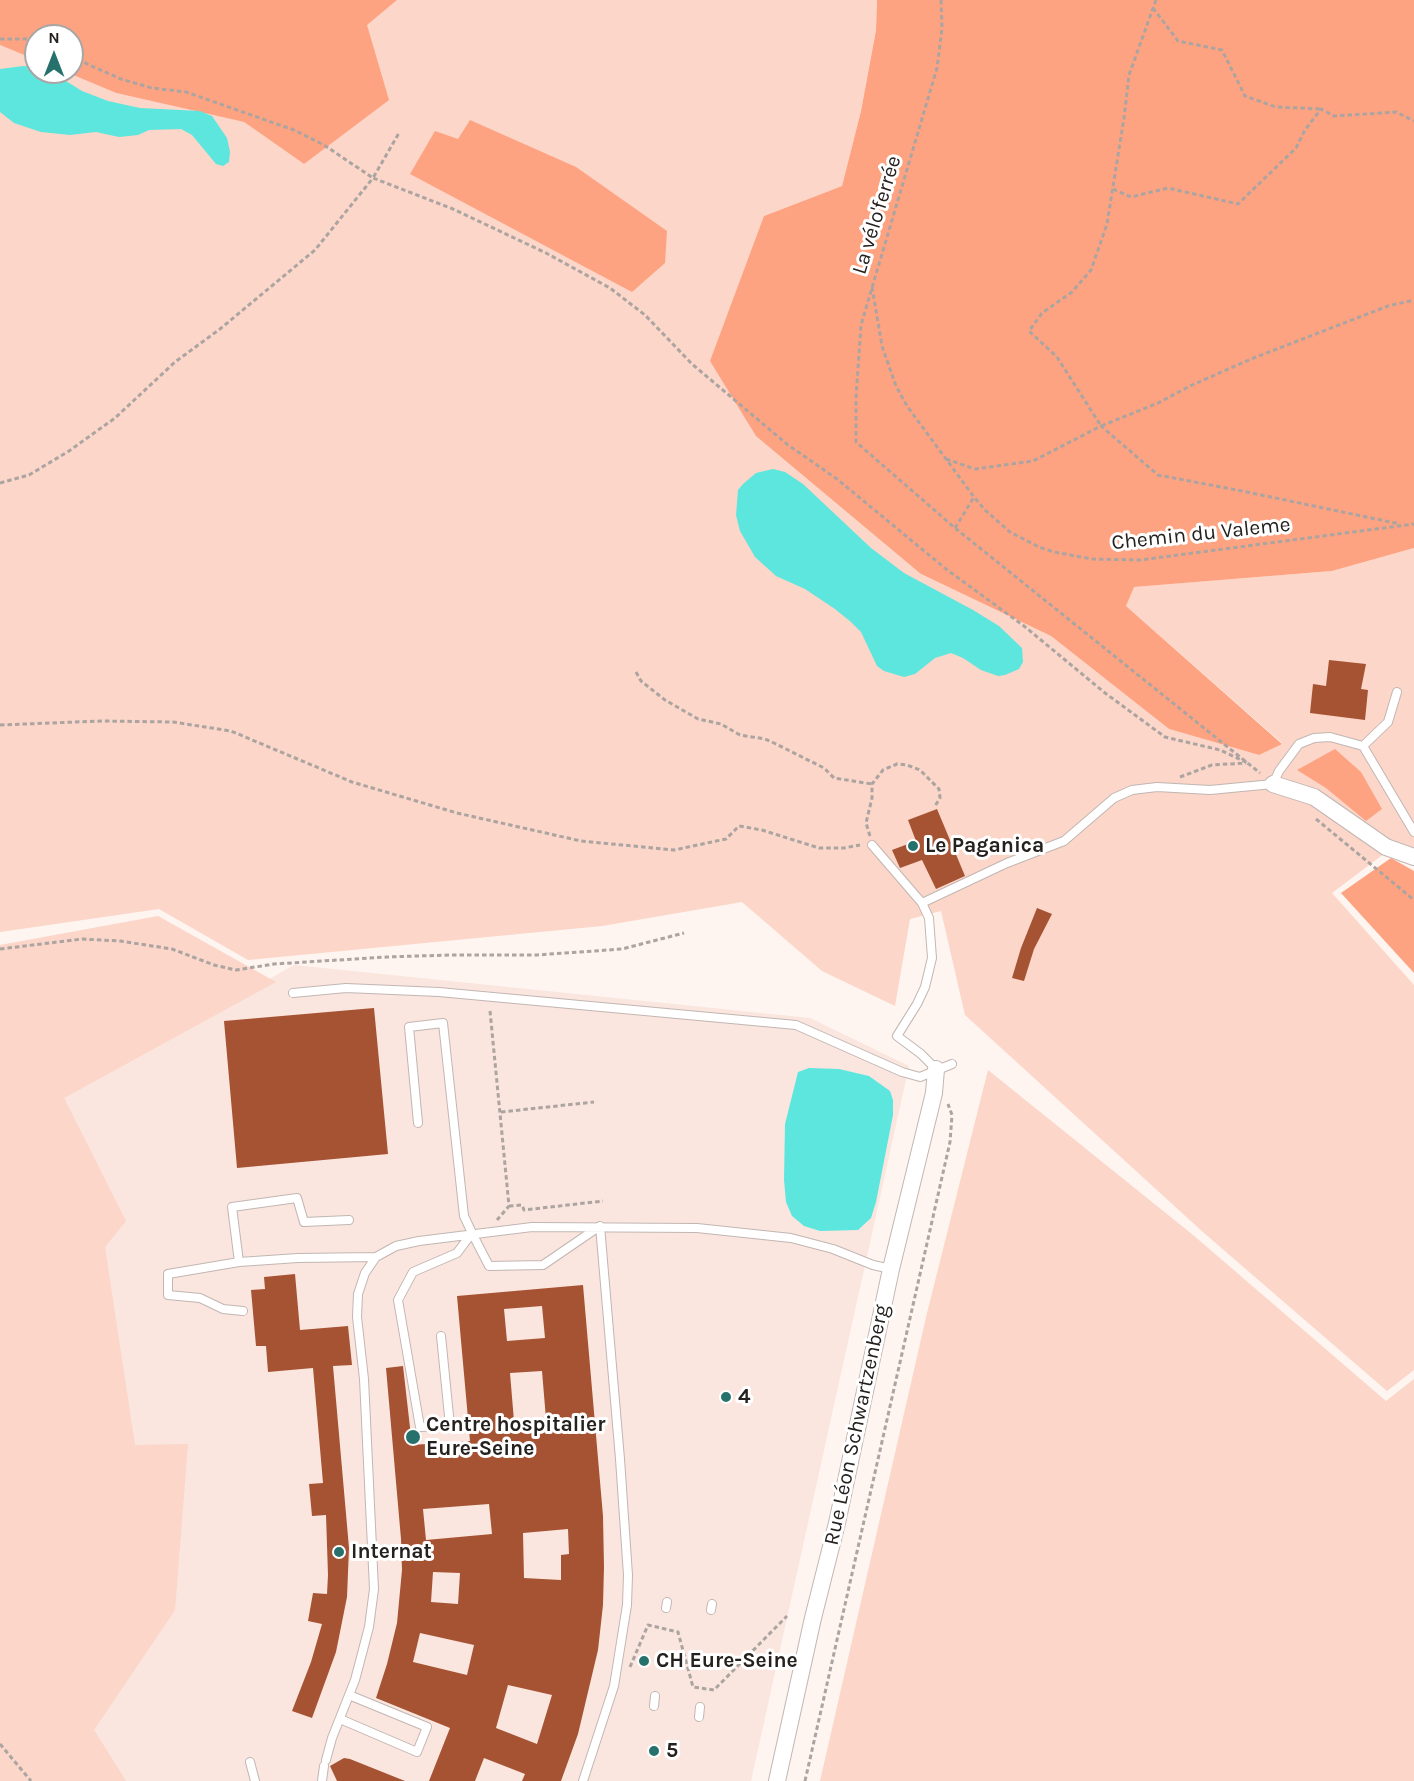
<!DOCTYPE html>
<meta charset="utf-8">
<style>
body{margin:0}
#map{position:relative;width:1414px;height:1781px;overflow:hidden;background:#fef4f0;font-family:Karla,sans-serif}
canvas{display:block}
.north{position:absolute;left:24px;top:24px;width:60px;height:60px;box-sizing:border-box;background:#fff;border:2px solid #a8a6a5;border-radius:50%;rotate:0deg;font-size:16px;font-weight:700;line-height:24px;text-align:center;color:#25211f}
.north::after{content:'';display:block;margin:auto;width:21px;height:27px;background:#27716c;clip-path:polygon(50% 0,100% 100%,50% 72%,0 100%)}
</style>
<div id="map">
<canvas width="1414" height="1781"></canvas>
<div class="north">N</div>
</div>
<script>
const g = document.querySelector('canvas').getContext('2d');
g.lineJoin = 'round';
function fill(path, color) {
  g.fillStyle = color;
  g.fill(path, 'evenodd');
}
function shape(rows) {
  const path = new Path2D();
  for (const r of rows) {
    path.moveTo(r[0], r[1]);
    for (let i = 2; i < r.length; i += 2) path.lineTo(r[i], r[i + 1]);
  }
  return path;
}
function strokePath(path, color, width, dash) {
  g.strokeStyle = color;
  g.lineWidth = width;
  g.lineCap = dash ? 'butt' : 'round';
  g.setLineDash(dash || []);
  g.stroke(path);
}
function label(font, color, halo, rows, align = 'center') {
  g.font = font + ' Karla,sans-serif';
  g.lineWidth = 6;
  g.setLineDash([]);
  g.textBaseline = 'middle';
  g.strokeStyle = halo;
  g.fillStyle = color;
  for (const [text, x, y, turn = 0] of rows) {
    g.save();
    g.translate(x, y);
    g.rotate((+turn || 0) * Math.PI / 180);
    g.textAlign = isNaN(turn) ? turn : align;
    if (halo) g.strokeText(text, 0, 0);
    g.fillText(text, 0, 0);
    g.restore();
  }
}
fill(shape([
 [294,965,810,1018,909,1066,751,1781,121,1781,0,1626,0,1131]
]), '#fae6de');
fill(shape([
 [397,0,877,0,876,29,861,111,842,186,764,216,921,574,1051,636,1169,729,1259,755,1282,743,1126,606,1133,587,1332,571,1414,548,1414,848,1397,844,1332,893,1414,985,1414,1370,1387,1391,1204,1233,965,1015,941,911,910,919,895,1006,822,971,742,902,602,926,248,960,159,909,0,932,0,45,36,60,36,72,66,72,116,93,244,122,304,164,366,25],
 [158,916,276,982,64,1098,126,1221,105,1247,135,1445,188,1444,175,1610,94,1730,126,1781,0,1781,0,945],
 [988,1070,1193,1235,1386,1401,1414,1379,1414,1781,820,1781,927,1313]
]), '#fbd6c9');
fill(shape([
 [0,0,397,0,367,25,389,100,304,164,244,122,116,93,66,72,72,72,72,36,36,36,36,60,0,45],
 [877,0,1414,0,1414,548,1332,571,1134,587,1126,606,1282,744,1259,755,1169,729,1051,636,921,574,756,436,710,361,764,216,842,186,861,111,876,30],
 [470,120,576,167,667,231,665,263,632,292,410,174,435,131,458,139],
 [1335,749,1361,772,1382,809,1366,821,1326,788,1297,770],
 [1391,858,1414,871,1414,973,1341,893]
]), '#fea381');
fill(shape([
 [23,66,35,67,36,72,47,72,61,78,82,91,108,101,140,108,200,111,212,116,227,138,230,152,229,162,223,166,216,164,192,135,181,129,149,130,138,135,119,137,96,132,70,135,41,132,14,123,0,112,0,69],
 [773,469,785,472,803,484,871,548,904,573,973,610,999,626,1022,648,1023,662,1019,669,1005,675,998,676,981,670,963,658,951,653,935,658,915,674,904,677,884,671,877,666,861,632,851,622,835,609,805,589,776,576,755,557,740,531,736,515,738,490,743,484,756,473],
 [809,1068,839,1069,869,1076,890,1091,893,1100,893,1115,876,1202,871,1218,858,1230,820,1231,804,1226,792,1216,786,1202,784,1180,785,1124,798,1072]
]), '#5de6de');
fill(shape([
 [1329,660,1366,664,1361,689,1368,690,1365,720,1310,713,1313,684,1326,686],
 [937,809,965,876,936,889,922,860,900,868,892,850,916,841,908,820],
 [1037,908,1052,914,1034,949,1024,981,1012,978,1021,948],
 [374,1008,388,1154,237,1168,224,1021],
 [295,1274,300,1330,348,1326,352,1365,333,1366,349,1548,347,1597,336,1652,312,1718,292,1711,311,1662,322,1624,308,1621,313,1593,327,1594,328,1575,326,1515,312,1516,309,1484,323,1483,313,1368,268,1372,266,1346,256,1346,251,1290,265,1289,264,1277],
 [583,1285,603,1516,604,1567,603,1605,598,1650,578,1734,561,1781,522,1781,525,1774,484,1758,475,1781,429,1781,450,1728,376,1698,387,1664,397,1623,402,1570,401,1539,386,1368,403,1366,412,1445,470,1441,457,1296],
 [542,1306,545,1338,507,1341,504,1309],
 [542,1371,546,1419,514,1421,510,1373],
 [489,1504,492,1534,426,1540,423,1509],
 [568,1529,569,1554,561,1555,561,1580,524,1578,523,1533],
 [433,1572,460,1573,458,1604,431,1602],
 [420,1633,474,1645,467,1675,413,1662],
 [508,1685,552,1695,537,1744,496,1728],
 [344,1758,350,1759,405,1781,337,1781,330,1766]
]), '#a65334');
const service = shape([
 [1397,692,1388,722,1363,746,1414,832],
 [872,845,922,903,929,918,932,958,925,987,917,1004,897,1036,921,1054,936,1069],
 [922,903,1007,863,1064,841,1114,798,1132,790,1157,787,1210,790,1273,784,1279,771,1299,744,1314,738,1330,737,1363,746],
 [293,993,346,988,439,992,796,1025,902,1072,920,1077,952,1064],
 [418,1123,409,1027,443,1023,464,1216,472,1233,457,1253,413,1272,398,1300,420,1427,450,1426,441,1336],
 [472,1233,489,1266,543,1265,600,1226,620,1459,628,1575,627,1605,614,1686,583,1781],
 [239,1262,232,1207,297,1198,304,1222,349,1220],
 [243,1311,223,1309,200,1298,168,1295,168,1274,239,1262,298,1258,376,1257],
 [666,1608,667,1602],
 [711,1610,712,1604],
 [654,1706,655,1696],
 [699,1717,700,1707],
 [340,1719,417,1752,427,1727,349,1695],
 [326,1760,332,1738,355,1680,369,1627,374,1589,364,1379,357,1317,358,1294,365,1273,376,1257,396,1246,419,1241,532,1227,697,1228,791,1238,833,1249,873,1265,891,1269],
 [250,1762,255,1781],
 [322,1781,324,1766]
]);
const minor = shape([
 [1273,784,1314,797,1386,847,1414,857],
 [777,1781,813,1618,837,1523,891,1269,934,1093,936,1069]
]);
strokePath(service, '#c2b6b2', 10);
strokePath(minor, '#c2b6b2', 18);
strokePath(shape([
 [941,0,942,29,937,68,861,325,856,397,856,442,955,528,1260,773],
 [1156,0,1129,75,1124,118,1107,224,1091,270,1072,292,1042,313,1029,331,1057,357,1101,426,1158,403,1190,386,1251,359,1388,306,1414,300],
 [1153,8,1178,41,1222,50,1245,96,1276,107,1320,109],
 [0,39,36,39],
 [72,54,87,64,121,79,152,88,186,92,294,130,324,145,373,178,399,133],
 [1113,189,1131,197,1168,188,1238,204,1296,148,1305,130,1321,109,1334,116,1396,112,1414,121],
 [872,287,882,346,896,386,907,406,974,497,985,510,1010,532,1039,547,1054,552,1092,559,1140,560,1414,524],
 [946,459,975,469,1033,461,1101,426,1158,475,1242,491,1400,524],
 [0,483,29,475,69,451,115,418,175,362,220,329,315,250,373,178,453,209,546,253,610,288,645,315,692,364,788,445,837,479,946,569,1024,626,1105,693,1165,737,1220,750,1248,763],
 [955,528,974,497],
 [636,672,641,681,665,700,698,719,721,724,740,735,765,739,774,743,824,768,834,778,872,784],
 [0,725,101,721,173,722,231,731,352,782,457,813,581,841,674,850,726,839,739,826,762,830,819,848,844,848,860,845],
 [1180,777,1212,765,1246,763],
 [1316,819,1414,900],
 [870,836,866,823,872,798,872,784,883,770,897,764,907,765,920,770,939,789,940,798,935,806],
 [0,949,82,939,120,941,172,949,214,965,236,970,274,964,387,957,449,955,537,955,622,949,684,933],
 [490,1011,509,1206,497,1220],
 [501,1112,594,1102],
 [509,1206,522,1205,524,1210,603,1201],
 [630,1667,648,1625,678,1632,693,1687,714,1690,787,1616],
 [0,1744,31,1781],
 [805,1781,950,1142,952,1115,948,1104]
]), '#aca4a1', 3, [4.5, 3]);
strokePath(service, '#fff', 8);
strokePath(minor, '#fff', 16);
for (const [x, y, r, color] of [
 [913,846,6,"#27716c"],
 [726,1397,6,"#27716c"],
 [413,1437,8,"#27716c"],
 [339,1552,6,"#27716c"],
 [644,1661,6,"#27716c"],
 [654,1751,6,"#27716c"]
]) {
  const dot = new Path2D();
  dot.arc(x, y, r, 0, 2 * Math.PI);
  g.fillStyle = color;
  g.fill(dot);
  strokePath(dot, '#fff', 2);
}
label('21px', '#25211f', '#fff', [
 ["La vélo'ferrée",877,215,-73],
 ["Chemin du Valeme",1201,534,-6],
 ["Rue Léon Schwartzenberg",857,1425,-78]
]);
label('bold 21px', '#25211f', '#fff', [
 ["Le Paganica",925,846],
 ["4",738,1397],
 ["Centre hospitalier",426,1425],
 ["Eure-Seine",426,1449],
 ["Internat",351,1552],
 ["CH Eure-Seine",656,1661],
 ["5",666,1751]
], 'left');
</script>
